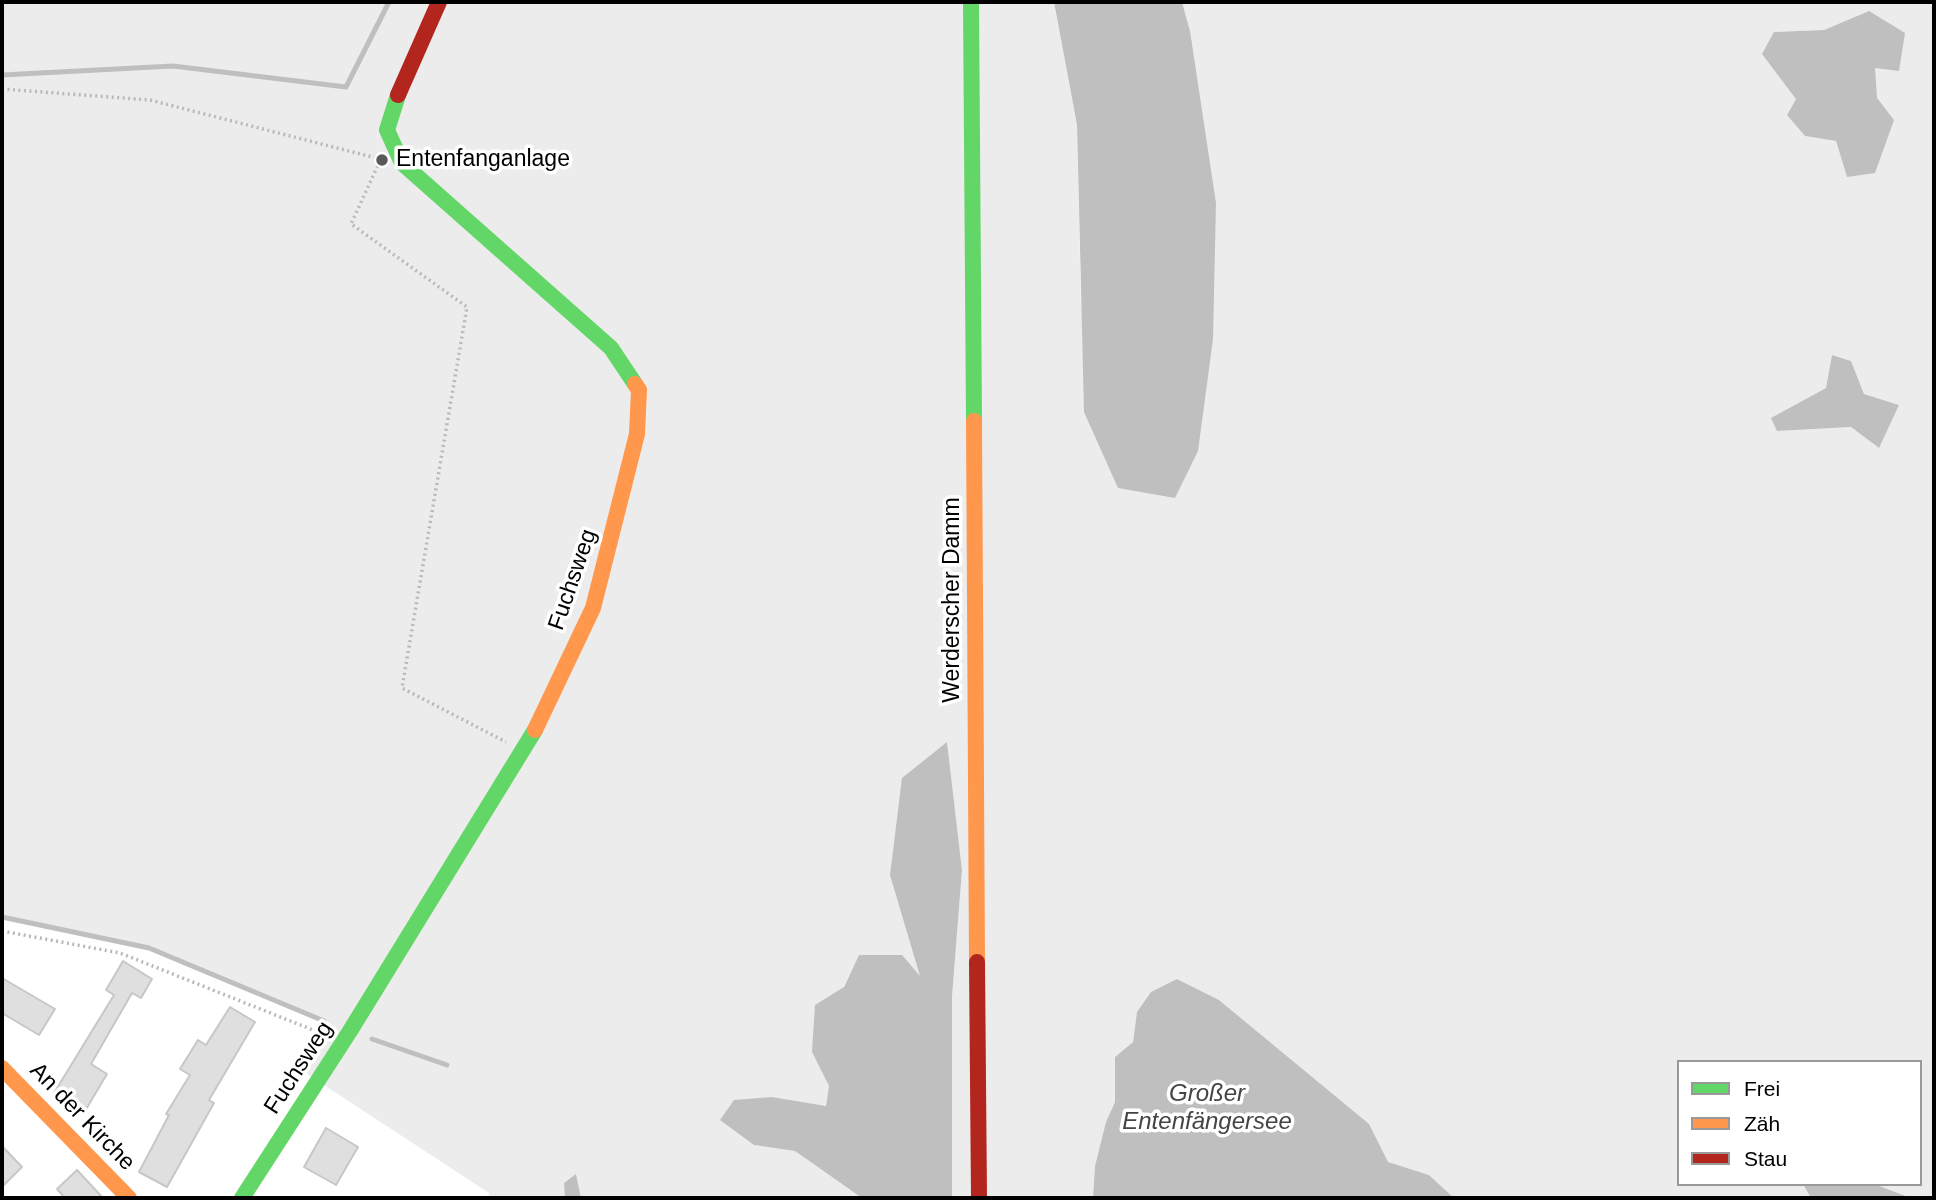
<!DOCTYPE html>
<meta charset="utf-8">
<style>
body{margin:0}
#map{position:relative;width:1936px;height:1200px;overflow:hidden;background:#fff;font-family:Helvetica,sans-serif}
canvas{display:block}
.frame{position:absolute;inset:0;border:4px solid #000;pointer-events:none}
.legend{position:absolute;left:1677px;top:1060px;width:245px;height:126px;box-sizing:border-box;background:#fff;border:2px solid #999;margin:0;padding:9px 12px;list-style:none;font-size:21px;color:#000}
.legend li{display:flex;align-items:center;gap:14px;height:35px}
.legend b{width:35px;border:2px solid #999}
</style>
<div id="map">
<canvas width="1936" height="1200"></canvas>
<div class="frame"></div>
<ul class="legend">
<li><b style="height:9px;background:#63d668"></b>Frei</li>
<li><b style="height:9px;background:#ff974d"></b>Zäh</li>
<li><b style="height:9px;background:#b3261e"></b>Stau</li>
</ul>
</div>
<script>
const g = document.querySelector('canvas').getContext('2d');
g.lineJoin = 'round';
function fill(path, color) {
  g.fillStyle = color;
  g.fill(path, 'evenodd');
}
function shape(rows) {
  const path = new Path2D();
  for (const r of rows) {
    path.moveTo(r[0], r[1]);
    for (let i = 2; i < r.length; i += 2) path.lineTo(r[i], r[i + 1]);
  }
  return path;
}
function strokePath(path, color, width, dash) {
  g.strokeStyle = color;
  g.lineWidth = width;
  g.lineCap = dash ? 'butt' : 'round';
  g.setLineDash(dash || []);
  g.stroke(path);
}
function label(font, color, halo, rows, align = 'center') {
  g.font = font + ' Helvetica,sans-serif';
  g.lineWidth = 7;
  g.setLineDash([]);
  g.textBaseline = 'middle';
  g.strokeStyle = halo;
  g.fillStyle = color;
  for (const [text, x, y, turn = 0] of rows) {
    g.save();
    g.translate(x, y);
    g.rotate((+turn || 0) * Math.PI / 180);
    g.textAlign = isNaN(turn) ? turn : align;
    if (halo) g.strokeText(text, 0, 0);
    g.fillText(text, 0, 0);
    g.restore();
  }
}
fill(shape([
 [2,2,1054,2,1077,125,1081,310,1190,31,1182,2,1934,2,1934,1198,1911,1198,1874,1184,1920,1184,1920,1062,1679,1062,1679,1184,1803,1184,1811,1198,1454,1198,1429,1175,1387,1162,1368,1124,1219,1000,1177,979,1137,1012,1133,1042,1115,1057,1115,1102,1106,1122,1095,1166,1093,1198,951,1198,952,997,962,870,947,743,921,978,859,955,812,1052,829,1086,826,1106,772,1097,754,1145,795,1151,862,1198,581,1198,576,1175,564,1183,565,1198,489,1198,489,1193,298,1068,324,1021,149,948,2,917],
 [1869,11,1877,98,1847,177,1836,141,1805,136,1787,115,1796,99,1774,32,1824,30],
 [1832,355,1851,361,1864,394,1899,405,1878,447,1851,427,1777,431,1772,418,1826,388]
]), '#ececec');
fill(shape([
 [1054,2,1182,2,1190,31,1216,203,1213,339,1198,451,1175,498,1118,488,1084,412,1077,125],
 [1869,11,1905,33,1899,71,1875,68,1877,98,1894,120,1875,173,1847,177,1836,141,1805,136,1787,115,1796,99,1762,54,1774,32,1824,30],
 [1832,355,1851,361,1864,394,1899,405,1879,448,1851,427,1777,431,1771,418,1826,388],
 [947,742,962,870,952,997,952,1197,862,1198,795,1151,754,1145,720,1120,734,1100,772,1097,826,1106,829,1086,812,1052,815,1005,844,987,859,955,902,955,920,976,890,875,902,778],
 [1177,979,1219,1000,1369,1124,1388,1162,1429,1175,1454,1198,1093,1198,1095,1166,1106,1122,1115,1102,1115,1057,1133,1042,1137,1012,1151,992],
 [576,1174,581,1198,565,1198,564,1183],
 [1803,1184,1874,1184,1911,1198,1811,1198]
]), '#bfbfbf');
strokePath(shape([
 [2,75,173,66,346,87,389,2],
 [2,917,149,948,324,1021],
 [372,1039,447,1065]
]), '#bfbfbf', 5);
const building = shape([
 [123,961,152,979,141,998,132,993,91,1064,107,1074,85,1111,54,1093,114,995,106,990,123,961],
 [2,978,55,1009,39,1035,2,1013,2,978],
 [230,1007,255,1022,209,1100,214,1103,167,1187,139,1172,169,1115,166,1114,190,1075,180,1069,198,1040,206,1045,230,1007],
 [326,1128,358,1147,336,1185,304,1167,326,1128],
 [2,1146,22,1167,2,1187,2,1146],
 [77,1170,103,1198,65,1198,57,1189,77,1170]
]);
fill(building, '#dfdfdf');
strokePath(building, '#c7c7c7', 2);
strokePath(shape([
 [2,89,150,100,380,159],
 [380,161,351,224,467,307,402,688,506,742],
 [2,931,120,953,328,1036]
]), '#b9b9b9', 3.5, [2, 3.5]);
strokePath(shape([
 [971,2,974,421],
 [398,95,387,130,402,163,611,348,635,384],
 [242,1198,350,1031,535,730]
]), '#63d668', 16);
strokePath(shape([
 [974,421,977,962],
 [535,730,593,608,637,434,639,390,635,384],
 [2,1068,129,1198]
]), '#ff974d', 16);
strokePath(shape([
 [398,95,439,2],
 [977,962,979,1198]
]), '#b3261e', 16);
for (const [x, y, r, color] of [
 [382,160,7,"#595959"]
]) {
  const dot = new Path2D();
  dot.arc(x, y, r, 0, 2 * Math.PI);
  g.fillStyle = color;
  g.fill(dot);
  strokePath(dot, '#fff', 2.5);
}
label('23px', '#000', '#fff', [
 ["Entenfanganlage",396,160]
], 'left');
label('23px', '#000', '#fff', [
 ["Fuchsweg",573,580,-71],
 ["Werderscher Damm",953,600,-90],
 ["Fuchsweg",299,1068,-57],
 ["An der Kirche",82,1117,46]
]);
label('italic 24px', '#444', '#fff', [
 ["Großer",1207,1094],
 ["Entenfängersee",1207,1122]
]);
</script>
